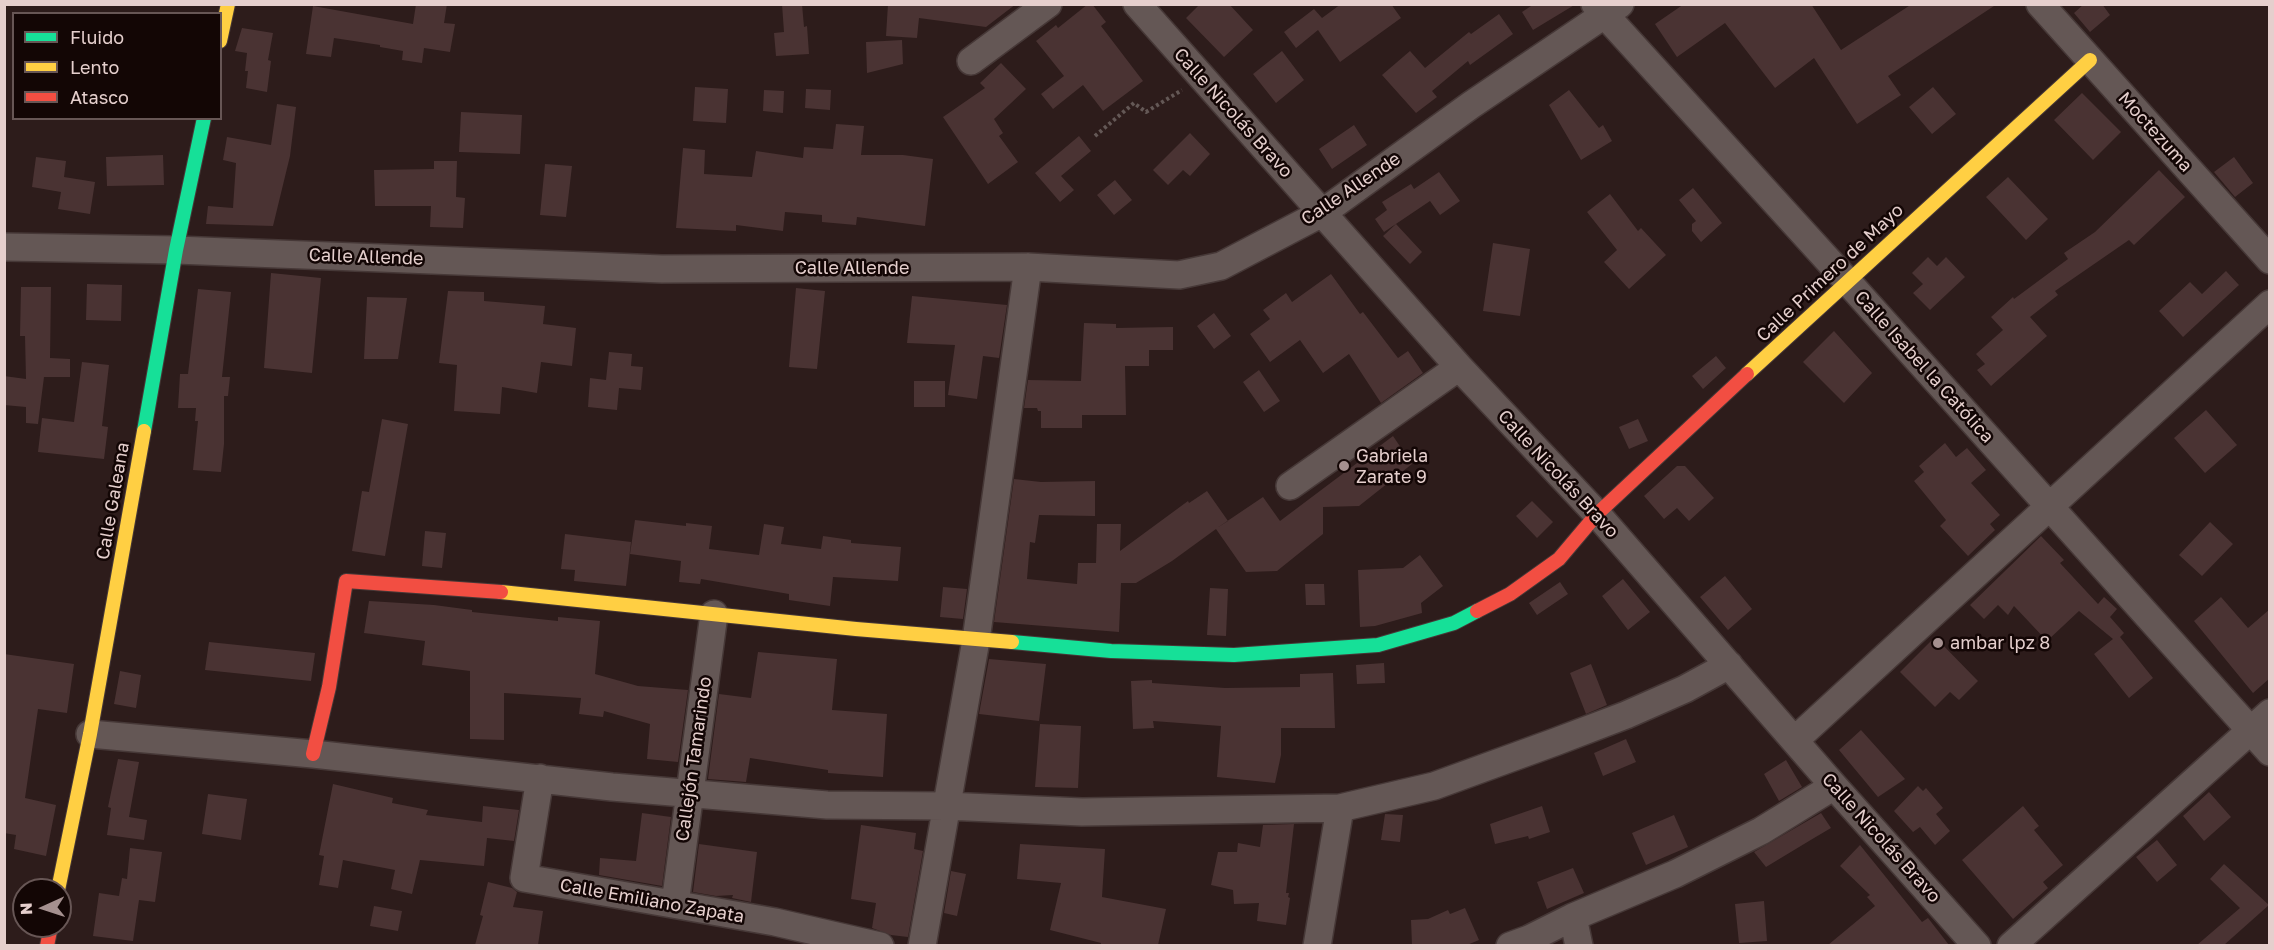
<!DOCTYPE html>
<meta charset="utf-8">
<style>
body{margin:0}
#map{position:relative;width:2274px;height:950px;overflow:hidden;background:#2d1c1b;font-family:"Golos Text",sans-serif}
canvas{display:block}
.frame{position:absolute;inset:0;border:6px solid #e5cfcd;pointer-events:none}
.legend{position:absolute;left:12px;top:12px;width:210px;height:108px;box-sizing:border-box;background:#130605;border:2px solid #675655;margin:0;padding:8px 10px;list-style:none;font-size:18px;color:#e5cfcd}
.legend li{display:flex;align-items:center;gap:12px;height:30px}
.legend b{width:30px;border:2px solid #675655}
.north{position:absolute;left:12px;top:878px;width:60px;height:60px;box-sizing:border-box;background:#130605;border:2px solid #675655;border-radius:50%;rotate:267deg;font-size:16px;font-weight:700;line-height:24px;text-align:center;color:#e5cfcd}
.north::after{content:'';display:block;margin:auto;width:21px;height:27px;background:#a5908f;clip-path:polygon(50% 0,100% 100%,50% 72%,0 100%)}
</style>
<div id="map">
<canvas width="2274" height="950"></canvas>
<div class="frame"></div>
<ul class="legend">
<li><b style="height:8px;background:#16e098"></b>Fluido</li>
<li><b style="height:8px;background:#ffcf43"></b>Lento</li>
<li><b style="height:8px;background:#f24e42"></b>Atasco</li>
</ul>
<div class="north">N</div>
</div>
<script>
const g = document.querySelector('canvas').getContext('2d');
g.lineJoin = 'round';
function fill(path, color) {
  g.fillStyle = color;
  g.fill(path, 'evenodd');
}
function shape(rows) {
  const path = new Path2D();
  for (const r of rows) {
    path.moveTo(r[0], r[1]);
    for (let i = 2; i < r.length; i += 2) path.lineTo(r[i], r[i + 1]);
  }
  return path;
}
function strokePath(path, color, width, dash) {
  g.strokeStyle = color;
  g.lineWidth = width;
  g.lineCap = dash ? 'butt' : 'round';
  g.setLineDash(dash || []);
  g.stroke(path);
}
function label(font, color, halo, rows, align = 'center') {
  g.font = font + ' "Golos Text",sans-serif';
  g.lineWidth = 5;
  g.setLineDash([]);
  g.textBaseline = 'middle';
  g.strokeStyle = halo;
  g.fillStyle = color;
  for (const [text, x, y, turn = 0] of rows) {
    g.save();
    g.translate(x, y);
    g.rotate((+turn || 0) * Math.PI / 180);
    g.textAlign = isNaN(turn) ? turn : align;
    if (halo) g.strokeText(text, 0, 0);
    g.fillText(text, 0, 0);
    g.restore();
  }
}
fill(shape([
 [416,4,447,4,444,23,455,24,450,52,424,48,422,63,402,60,403,51,380,47,380,45,334,38,331,57,306,54,313,6,413,24],
 [782,4,802,4,804,27,807,26,809,54,776,56,774,33,784,32],
 [888,4,1016,4,986,27,919,18,917,38,886,36],
 [1088,4,1092,4,1106,22,1101,26,1143,81,1103,111,1083,85,1053,109,1041,94,1064,76,1036,41,1056,25,1058,28],
 [1200,4,1229,4,1253,30,1224,57,1186,18],
 [1341,4,1391,4,1401,18,1340,62,1318,30,1296,48,1284,32,1314,9,1322,18],
 [1534,4,1576,4,1533,30,1522,12],
 [1684,4,1811,4,1841,50,1912,4,1997,4,1888,76,1901,95,1857,124,1814,58,1775,88,1725,23,1677,57,1655,24],
 [2084,4,2102,4,2110,15,2090,32,2074,13],
 [1499,14,1513,34,1470,65,1468,61,1432,91,1437,97,1416,113,1382,75,1410,51,1425,68,1469,32,1471,34],
 [242,28,273,33,268,60,271,61,267,92,246,88,248,71,245,71,247,53,235,51],
 [902,40,903,64,867,73,866,42],
 [1282,51,1304,80,1276,103,1253,74],
 [1001,63,1026,89,994,119,1003,133,999,136,1018,162,988,184,943,117,985,88,980,83],
 [695,87,728,89,726,123,693,121],
 [1933,87,1956,114,1932,134,1909,107],
 [806,89,831,90,830,110,805,108],
 [764,90,784,91,783,113,763,111],
 [1569,90,1599,128,1603,125,1612,141,1581,160,1549,105],
 [2082,93,2121,132,2093,160,2054,120],
 [277,104,296,107,290,156,273,226,206,224,208,206,233,208,236,163,223,160,227,137,271,145],
 [461,112,522,115,520,154,459,152],
 [836,124,864,126,861,155,903,155,933,159,925,226,857,217,856,225,822,222,822,215,785,212,783,231,736,225,736,231,676,228,683,148,705,150,704,174,752,177,756,151,803,158,804,147,833,149],
 [1354,125,1367,145,1332,169,1319,149],
 [1190,133,1210,154,1190,176,1183,170,1168,185,1153,170],
 [1079,136,1091,151,1061,176,1074,190,1060,202,1035,173],
 [163,155,164,185,107,186,106,157],
 [36,157,66,161,64,177,95,182,90,214,58,209,61,192,32,187],
 [2234,157,2253,183,2235,197,2214,172],
 [434,161,457,161,456,197,465,198,463,228,430,227,431,206,375,206,374,170,434,169],
 [545,164,572,166,566,217,540,215],
 [2159,170,2185,197,2134,245,2129,240,2055,291,2058,295,2030,317,2047,336,1991,386,1977,370,1985,364,1976,354,2003,330,1991,317,2013,297,2014,299,2068,259,2064,253,2095,232],
 [1439,172,1460,201,1440,215,1430,201,1384,232,1375,219,1387,210,1382,202,1411,184,1414,189],
 [2008,177,2048,219,2026,240,1986,197],
 [1115,180,1132,200,1114,215,1097,195],
 [1693,188,1722,223,1701,242,1692,231,1692,224,1696,221,1679,200],
 [1610,194,1638,231,1641,228,1666,255,1629,289,1604,262,1617,250,1587,212],
 [1396,224,1422,252,1410,264,1383,236],
 [1493,243,1530,249,1520,316,1483,311],
 [1928,257,1937,266,1946,257,1965,277,1930,310,1913,293,1923,284,1912,273],
 [2226,271,2239,285,2183,337,2159,311,2190,282,2202,294],
 [271,273,321,278,312,373,264,368],
 [1331,274,1360,314,1363,312,1398,358,1408,351,1423,373,1381,403,1349,354,1323,373,1300,340,1270,362,1250,334,1270,319,1263,310,1286,293,1292,302],
 [87,284,122,285,121,321,86,320],
 [21,287,51,287,50,358,70,359,70,377,44,377,38,424,26,423,26,407,4,405,4,376,26,379,25,336,20,336],
 [796,288,825,291,817,369,789,367],
 [198,289,231,292,222,377,230,377,228,396,224,396,224,444,221,472,193,470,198,421,195,421,196,408,178,408,180,374,188,374],
 [448,291,484,292,484,301,545,306,543,324,576,328,572,366,541,362,537,393,502,387,500,414,454,411,457,365,439,363],
 [912,296,1007,305,999,358,983,356,977,399,948,395,955,345,907,343],
 [367,297,407,298,398,359,364,359],
 [1214,313,1231,336,1214,349,1197,326],
 [1084,323,1116,324,1116,328,1173,327,1173,350,1149,350,1149,366,1125,366,1126,415,1082,415,1082,428,1041,428,1041,411,1038,411,1037,408,1024,408,1028,380,1081,381],
 [1834,331,1872,373,1844,403,1803,362],
 [609,352,632,354,631,366,643,367,641,390,619,388,617,410,588,407,590,378,606,380],
 [1716,356,1726,368,1703,389,1692,376],
 [82,362,109,365,102,426,108,427,104,459,38,452,42,418,74,422],
 [1259,370,1280,401,1264,412,1243,382],
 [914,381,945,381,945,407,914,407],
 [2206,410,2237,445,2205,473,2174,438],
 [382,419,408,424,385,556,352,551,362,491,369,492],
 [1638,419,1648,441,1629,449,1619,427],
 [1393,436,1412,464,1359,506,1323,507,1323,534,1277,571,1246,572,1216,529,1172,561,1136,583,1121,583,1119,632,994,622,1014,479,1041,482,1095,481,1095,516,1039,515,1035,543,1030,542,1027,579,1077,584,1078,563,1096,563,1097,524,1121,524,1120,551,1188,501,1189,503,1207,491,1228,521,1217,528,1263,497,1280,521],
 [1945,443,1956,457,1967,448,1986,470,1971,483,2000,515,1990,524,1995,530,1968,556,1940,526,1946,520,1914,481,1924,472,1919,466],
 [1677,466,1685,466,1714,498,1689,521,1677,508,1664,519,1644,496],
 [1532,501,1553,522,1537,538,1516,516],
 [635,520,686,526,686,523,712,526,709,549,759,555,764,524,784,527,781,544,821,549,823,536,851,540,851,543,901,547,898,581,833,577,830,606,789,600,789,594,701,579,700,584,679,582,681,561,630,554],
 [2210,522,2233,544,2202,576,2179,555],
 [425,531,446,533,442,568,422,566],
 [565,534,631,542,626,586,574,581,575,570,561,569],
 [2041,536,2064,560,2060,563,2098,604,2104,597,2117,609,2110,617,2124,633,2120,637,2153,678,2129,698,2094,654,2113,639,2079,611,2047,641,2014,606,2008,615,1998,605,1984,619,1970,605],
 [1420,555,1443,586,1421,603,1422,613,1375,626,1360,627,1358,570,1403,568],
 [1725,576,1752,609,1728,630,1700,597],
 [1623,579,1650,612,1628,630,1602,596],
 [1560,582,1568,594,1537,615,1529,603],
 [1305,584,1324,584,1325,605,1306,605],
 [943,587,967,589,963,619,940,617],
 [1210,588,1228,589,1226,636,1207,635],
 [2221,597,2248,628,2270,609,2270,678,2253,693,2194,621],
 [369,601,434,605,472,610,472,612,558,621,558,617,600,621,595,674,638,686,688,690,678,762,647,759,650,724,604,711,603,717,579,714,581,698,504,693,504,740,470,739,470,671,422,665,425,641,364,633],
 [1935,637,1978,681,1959,700,1950,692,1935,707,1900,672],
 [209,642,315,653,311,681,205,670],
 [758,652,837,659,832,710,887,714,883,777,828,773,828,770,750,758,746,782,708,779,719,694,751,698],
 [4,654,74,664,67,713,38,709,25,798,56,805,46,856,14,849,16,835,4,833],
 [989,659,1046,664,1039,721,979,714],
 [1384,663,1385,683,1357,684,1356,665],
 [1591,664,1607,705,1586,714,1570,673],
 [120,671,141,675,136,708,114,704],
 [1333,673,1335,728,1281,728,1281,755,1275,783,1217,777,1221,726,1153,721,1154,728,1133,729,1131,681,1152,680,1152,683,1225,688,1300,687,1300,674],
 [1040,724,1081,726,1078,788,1035,787],
 [1861,730,1905,779,1878,797,1839,750],
 [1626,739,1636,762,1603,776,1594,753],
 [118,759,139,762,129,817,147,820,144,840,107,835,111,808,108,807],
 [1786,760,1802,787,1779,801,1764,774],
 [333,784,393,798,392,803,428,810,426,815,482,822,483,806,519,810,514,841,487,838,484,866,420,860,412,894,391,889,395,870,343,860,338,888,319,885,324,856,319,855],
 [1918,786,1923,791,1926,788,1943,808,1936,814,1950,831,1935,845,1920,827,1913,832,1894,811],
 [2209,792,2231,817,2204,841,2183,816],
 [208,794,247,799,241,840,202,834],
 [1542,806,1550,832,1529,839,1528,836,1495,844,1490,824],
 [2023,806,2039,826,2034,830,2063,865,2043,882,2048,888,2013,919,1962,860],
 [642,813,671,817,662,886,599,875,600,858,636,861],
 [1821,813,1831,828,1814,838,1766,867,1754,852],
 [1385,814,1403,815,1400,842,1381,840],
 [1674,815,1688,847,1646,865,1632,833],
 [1294,824,1286,893,1289,893,1288,897,1290,898,1286,925,1257,921,1259,903,1234,904,1233,890,1211,885,1218,852,1237,852,1238,843,1260,847,1263,825],
 [861,825,916,833,914,849,923,851,908,937,891,935,872,928,876,903,851,899],
 [2157,840,2177,865,2157,882,2136,857],
 [699,844,757,852,751,902,732,898,733,895,716,896,693,892],
 [1020,844,1105,849,1102,897,1166,909,1158,945,1101,945,1101,943,1050,930,1061,883,1017,879],
 [1860,845,1922,922,1928,918,1949,945,1828,945,1875,906,1867,897,1870,895,1840,866],
 [130,848,162,852,155,902,139,900,133,941,93,936,99,893,119,896,122,878,127,879],
 [2224,864,2269,905,2224,945,2197,945,2240,908,2210,879],
 [1573,868,1584,893,1547,909,1537,882],
 [951,871,966,874,957,916,944,913],
 [488,882,512,888,517,892,513,907,543,911,538,945,475,945,483,916,480,915],
 [1764,901,1767,941,1739,943,1735,904],
 [374,906,402,911,398,931,370,926],
 [1465,908,1479,940,1467,945,1412,945,1411,920,1428,919,1448,910,1450,914]
]), '#4a3333');
const street = shape([
 [1137,4,1459,367,1597,514,1834,786,1977,946],
 [1595,4,1847,281,2270,752],
 [2040,4,2270,260],
 [971,61,1048,4],
 [4,247,176,250,662,269,1028,267,1179,275,1221,266,1322,213,1471,105,1620,4],
 [1290,486,1459,367],
 [90,734,313,754,612,787,827,805,945,806,1082,812,1340,808,1434,786,1555,742,1626,715,1685,689,1729,665],
 [1795,740,2270,304],
 [540,778,524,878,775,922,880,946],
 [675,904,714,614],
 [1573,917,1579,946],
 [922,946,976,640,1028,267],
 [1317,946,1340,808],
 [1510,946,1529,939,1573,917,1675,874,1761,831,1834,786],
 [2011,946,2270,713]
]);
const fast = shape([
 [144,431,176,250,204,118],
 [1012,642,1111,651,1234,655,1378,645,1454,623,1477,611]
]);
const slow = shape([
 [220,41,228,4],
 [1747,374,2090,60],
 [501,592,856,629,1012,642],
 [58,890,90,734,144,431]
]);
const jam = shape([
 [1477,611,1510,594,1559,559,1597,514,1747,374],
 [313,754,329,687,346,581,501,592],
 [47,946,51,926]
]);
strokePath(street, '#463837', 30);
strokePath(fast, '#463837', 16);
strokePath(slow, '#463837', 16);
strokePath(jam, '#463837', 16);
strokePath(shape([
 [1095,136,1134,103,1146,112,1182,90]
]), '#645856', 4, [3, 3]);
strokePath(street, '#645755', 27);
strokePath(fast, '#16e098', 14);
strokePath(slow, '#ffcf43', 14);
strokePath(jam, '#f24e42', 14);
for (const [x, y, r, color] of [
 [1344,466,6,"#a5908f"],
 [1938,643,6,"#a5908f"]
]) {
  const dot = new Path2D();
  dot.arc(x, y, r, 0, 2 * Math.PI);
  g.fillStyle = color;
  g.fill(dot);
  strokePath(dot, '#130605', 2);
}
label('18px', '#e5cfcd', '#130605', [
 ["Calle Nicolás Bravo",1233,113,48],
 ["Moctezuma",2155,132,48],
 ["Calle Allende",1351,189,-34],
 ["Calle Allende",366,257,2],
 ["Calle Allende",852,268],
 ["Calle Primero de Mayo",1830,273,-43],
 ["Calle Isabel la Católica",1924,367,48],
 ["Calle Nicolás Bravo",1558,474,47],
 ["Calle Galeana",113,501,-80],
 ["Callejón Tamarindo",694,759,-82],
 ["Calle Nicolás Bravo",1881,838,48],
 ["Calle Emiliano Zapata",652,901,10]
]);
label('18px', '#e5cfcd', '#130605', [
 ["Gabriela",1356,456],
 ["Zarate 9",1356,477],
 ["ambar lpz 8",1950,643]
], 'left');
</script>
